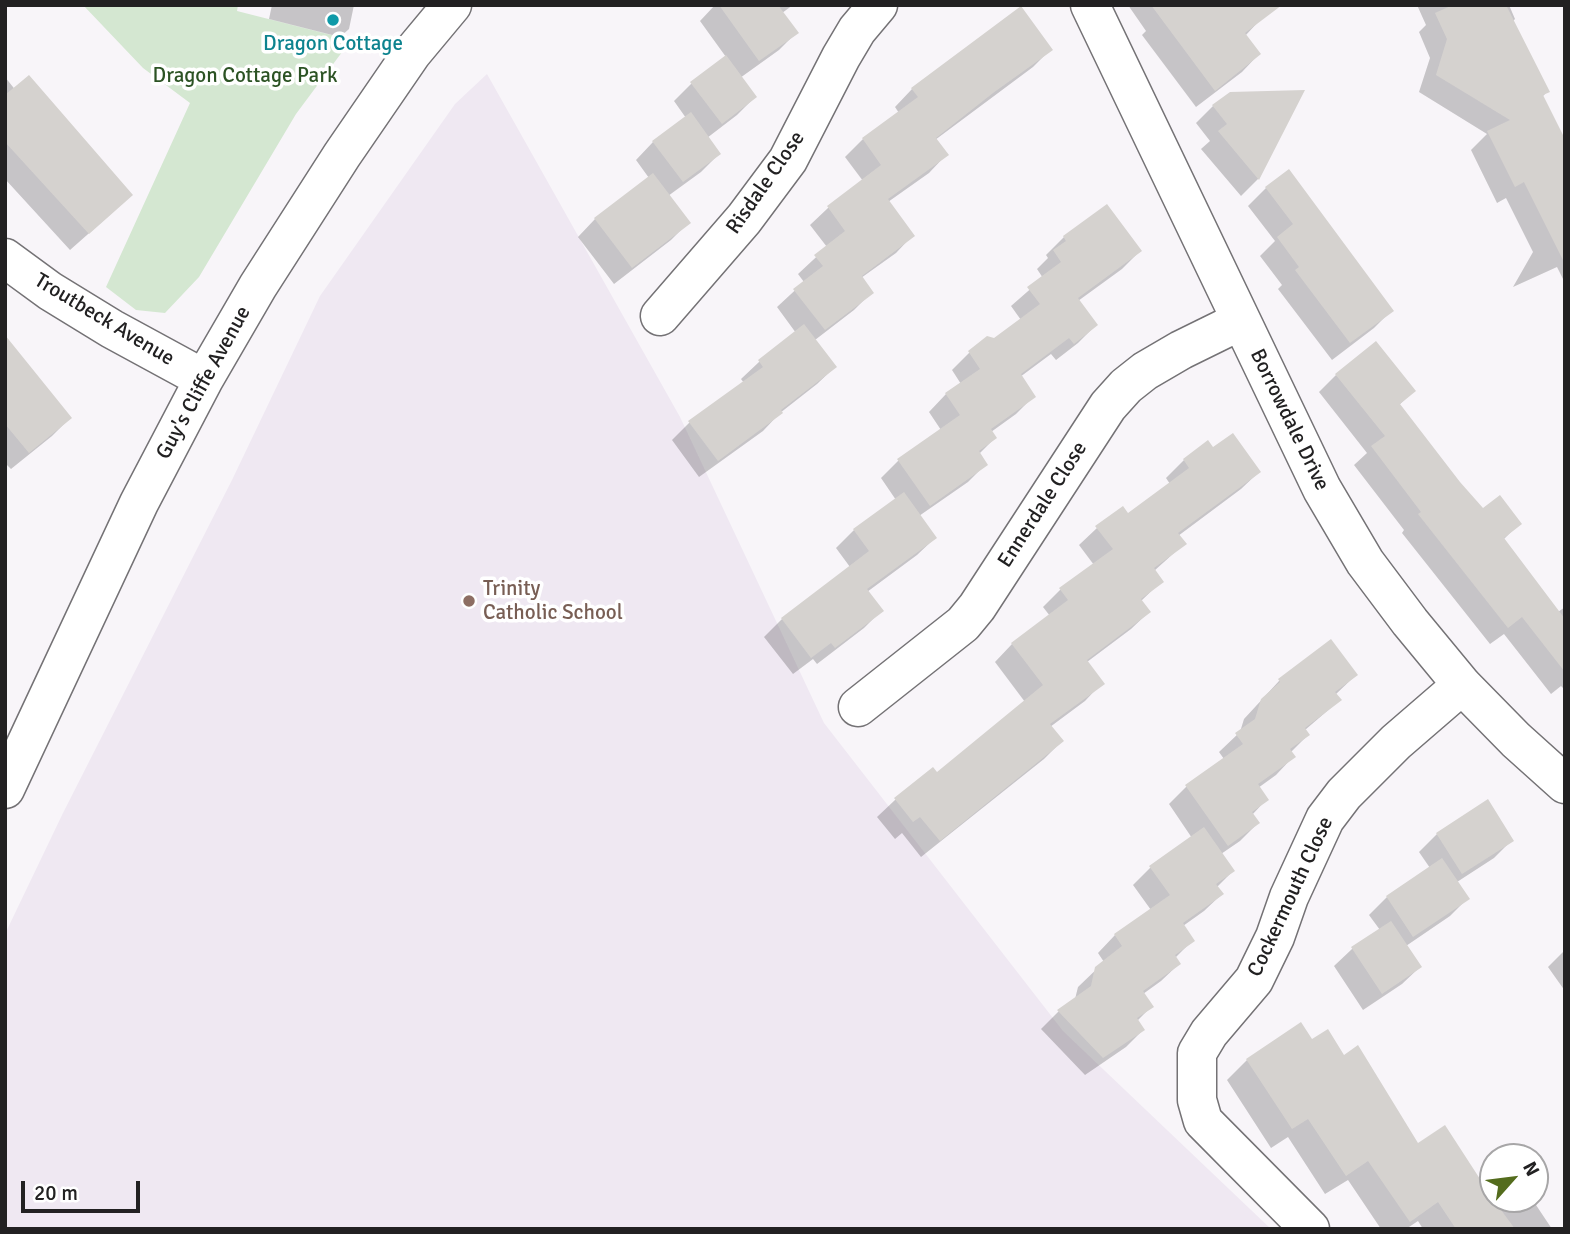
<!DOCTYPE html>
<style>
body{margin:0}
#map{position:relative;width:1570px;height:1234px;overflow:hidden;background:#f8f5f9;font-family:Signika,sans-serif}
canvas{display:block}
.frame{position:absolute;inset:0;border:7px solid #222122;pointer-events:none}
.north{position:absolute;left:1479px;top:1143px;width:70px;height:70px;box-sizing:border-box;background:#fff;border:2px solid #a7a6a7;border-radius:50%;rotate:62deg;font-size:19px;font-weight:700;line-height:28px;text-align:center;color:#222122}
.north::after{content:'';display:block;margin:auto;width:24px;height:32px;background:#546c1d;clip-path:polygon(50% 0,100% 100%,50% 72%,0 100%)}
.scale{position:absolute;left:21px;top:1181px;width:119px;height:32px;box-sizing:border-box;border:4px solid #222122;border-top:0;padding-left:9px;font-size:21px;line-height:24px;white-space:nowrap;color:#222122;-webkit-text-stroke:5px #fff;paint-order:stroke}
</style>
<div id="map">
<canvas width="1570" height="1234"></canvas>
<div class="frame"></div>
<div class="north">N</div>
<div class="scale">20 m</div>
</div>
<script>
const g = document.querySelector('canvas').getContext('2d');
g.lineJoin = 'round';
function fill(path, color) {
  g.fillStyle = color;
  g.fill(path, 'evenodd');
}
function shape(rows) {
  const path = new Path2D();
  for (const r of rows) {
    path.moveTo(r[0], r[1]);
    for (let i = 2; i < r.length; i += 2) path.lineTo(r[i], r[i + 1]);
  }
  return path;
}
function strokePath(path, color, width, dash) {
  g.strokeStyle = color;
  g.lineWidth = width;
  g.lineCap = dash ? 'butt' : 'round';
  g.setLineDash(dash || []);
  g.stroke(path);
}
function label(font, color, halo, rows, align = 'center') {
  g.font = font + ' Signika,sans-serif';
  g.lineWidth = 7;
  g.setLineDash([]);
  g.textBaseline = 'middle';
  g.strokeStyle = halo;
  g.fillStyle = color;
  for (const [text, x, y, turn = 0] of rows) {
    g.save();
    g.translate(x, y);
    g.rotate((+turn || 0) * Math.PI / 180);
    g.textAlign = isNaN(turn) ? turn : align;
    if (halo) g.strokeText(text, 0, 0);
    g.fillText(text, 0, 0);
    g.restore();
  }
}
fill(shape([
 [487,74,680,417,824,723,1063,1031,1271,1229,5,1229,5,934,63,813,232,480,320,296,455,104]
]), '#efe8f2');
fill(shape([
 [83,5,238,5,237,11,351,40,296,114,199,277,165,313,136,310,106,287,190,103,143,68]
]), '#d4e7d1');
fill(shape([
 [272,5,354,5,349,29,340,37,269,19],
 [715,5,793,5,782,13,796,33,779,50,740,78,755,97,737,115,707,138,719,154,701,172,668,196,688,223,671,240,614,284,578,237,595,219,649,178,636,160,653,142,686,118,674,101,691,84,726,57,700,21],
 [1128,5,1218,5,1261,19,1245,36,1259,54,1242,72,1196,107,1142,35,1146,31],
 [1417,5,1509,5,1515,19,1512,22,1547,92,1542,97,1565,143,1565,283,1557,267,1513,287,1533,252,1506,198,1497,203,1471,150,1487,134,1419,92,1430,58,1419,32,1426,25],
 [1051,49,1033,67,935,140,946,155,929,173,888,202,913,235,896,253,861,278,872,292,854,310,815,340,835,367,817,384,780,413,763,431,699,477,672,440,689,423,744,383,741,379,759,362,796,333,777,307,804,282,798,274,827,247,810,225,828,208,863,181,845,157,863,139,899,113,895,107,912,89],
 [5,77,113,212,70,250,5,179],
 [1302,92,1258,179,1241,196,1201,149,1210,141,1196,123,1213,106],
 [1289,172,1392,310,1374,328,1332,360,1278,289,1282,285,1260,256,1275,241,1248,206,1266,188],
 [1107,206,1140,251,1122,269,1078,301,1096,325,1078,343,1056,360,1051,354,1020,377,1034,396,1016,414,991,432,995,438,979,454,986,464,968,482,919,516,935,538,917,555,867,592,881,611,864,628,817,664,813,659,793,674,764,637,782,619,850,567,836,548,854,530,896,500,881,478,899,460,941,430,929,412,946,394,961,384,952,370,969,353,995,340,1021,320,1011,306,1043,278,1037,269,1048,258,1046,255,1064,237],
 [5,348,70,418,52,436,11,469,5,463],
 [1336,375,1414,391,1399,405,1482,511,1519,524,1503,540,1558,612,1565,607,1565,690,1561,686,1551,694,1504,634,1490,644,1402,533,1404,530,1354,465,1367,453,1319,392],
 [1212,449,1259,472,1241,489,1178,536,1184,544,1154,571,1162,581,1141,601,1149,612,1131,629,1087,662,1102,683,1085,701,1050,727,1062,741,1044,759,921,857,902,833,895,839,877,817,895,800,933,770,937,775,1025,702,995,662,1012,644,1050,616,1043,607,1060,590,1094,565,1079,545,1097,528,1128,515,1170,484,1166,478,1184,460],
 [1356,675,1335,695,1340,700,1305,730,1308,735,1290,753,1293,757,1276,775,1258,788,1266,800,1252,815,1258,823,1240,841,1221,854,1233,871,1217,887,1222,894,1204,911,1183,926,1193,940,1175,958,1179,964,1161,981,1143,994,1151,1007,1137,1021,1143,1030,1126,1047,1085,1075,1041,1029,1059,1011,1075,999,1078,987,1104,962,1098,953,1115,935,1151,910,1133,885,1150,868,1192,838,1169,804,1186,787,1224,759,1219,752,1240,732,1244,719,1279,681],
 [1437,834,1512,840,1494,858,1457,882,1468,898,1450,916,1406,946,1420,967,1402,984,1363,1010,1334,966,1352,949,1380,930,1369,915,1387,897,1430,868,1419,852],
 [1565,950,1565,991,1548,967],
 [1311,1042,1344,1057,1418,1145,1444,1127,1495,1202,1499,1199,1532,1199,1552,1229,1423,1229,1418,1221,1406,1229,1381,1229,1348,1180,1325,1194,1288,1137,1271,1148,1227,1080,1247,1060]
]), '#0003');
fill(shape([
 [719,5,778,5,799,33,759,61],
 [1151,5,1282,5,1245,33,1261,54,1215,91],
 [1453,5,1506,5,1550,92,1543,95,1565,139,1565,264,1524,182,1515,187,1487,131,1510,120,1436,75,1447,39,1435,13],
 [1021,6,1053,50,993,93,936,138,949,155,888,199,915,236,862,276,874,293,825,330,793,289,823,266,814,255,845,231,827,206,881,165,862,138,918,97,911,88],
 [726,55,757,97,722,124,690,82],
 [29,75,133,195,89,234,5,142,5,95],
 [1305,90,1259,180,1218,131,1227,124,1212,105,1230,92],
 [691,112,721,154,683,182,652,141],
 [1289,169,1394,311,1350,343,1295,270,1299,267,1277,237,1293,224,1265,187],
 [653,173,691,223,632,268,594,218],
 [1107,204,1142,251,1078,298,1098,325,1074,344,1069,338,1021,374,1036,397,991,429,997,438,979,451,988,465,930,506,897,459,960,415,945,393,980,369,968,351,987,336,994,338,1040,304,1027,287,1061,262,1053,250,1066,241,1063,236],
 [804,324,837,367,781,410,783,413,718,461,688,421,763,367,758,360],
 [5,335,72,418,29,453,5,424],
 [1376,341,1416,391,1400,404,1460,482,1483,508,1500,495,1522,524,1504,538,1565,619,1565,672,1522,617,1508,628,1418,514,1421,512,1371,446,1385,436,1335,374],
 [1233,433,1261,472,1178,533,1187,544,1154,568,1164,582,1141,599,1151,612,1087,660,1105,684,1050,724,1064,741,940,841,920,817,913,822,894,798,933,767,937,772,1043,685,1011,643,1068,600,1059,588,1113,549,1095,526,1123,506,1128,513,1189,468,1183,459,1208,440,1213,447],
 [904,492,937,538,867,589,884,611,835,648,831,643,811,658,781,618,869,551,853,529],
 [1331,639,1358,675,1335,692,1342,700,1305,728,1310,735,1290,749,1296,757,1258,784,1269,800,1252,812,1260,823,1228,846,1185,785,1243,744,1235,733,1255,719,1261,699,1280,682,1278,679],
 [1488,799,1514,841,1462,874,1436,833],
 [1204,827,1235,871,1216,884,1224,894,1183,923,1195,941,1175,955,1181,964,1143,991,1154,1007,1137,1018,1145,1030,1103,1058,1057,1010,1091,986,1095,967,1122,946,1114,934,1170,895,1149,866],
 [1442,858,1470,899,1413,937,1386,896],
 [1391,921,1422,967,1382,994,1351,947],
 [1301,1022,1312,1039,1328,1029,1344,1055,1358,1045,1418,1143,1445,1125,1493,1199,1515,1229,1456,1229,1438,1202,1410,1222,1368,1161,1346,1176,1308,1119,1292,1129,1246,1059]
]), '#d5d2cf');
const minor = shape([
 [1090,5,1322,489,1365,562,1410,622,1462,685,1516,740,1565,784],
 [5,258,50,291,112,329,204,379],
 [660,316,744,219,788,160,841,57,857,30,878,5],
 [858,707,963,624,977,607,1108,406,1126,386,1145,371,1181,350,1240,321],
 [5,789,139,503,204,379,258,286,342,155,412,53,452,5],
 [1310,1229,1203,1121,1197,1100,1197,1053,1209,1033,1254,980,1275,937,1289,897,1325,819,1344,794,1396,742,1462,685]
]);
strokePath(minor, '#747275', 41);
strokePath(minor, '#fff', 38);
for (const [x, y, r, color] of [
 [333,20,7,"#0f9aa8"],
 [469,601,7,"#8d6e63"]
]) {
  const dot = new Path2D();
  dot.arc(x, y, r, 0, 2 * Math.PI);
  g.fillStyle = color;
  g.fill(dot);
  strokePath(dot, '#fff', 2.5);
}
label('21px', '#0d838f', '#fff', [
 ["Dragon Cottage",333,44]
]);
label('21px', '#2c5324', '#fff', [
 ["Dragon Cottage Park",245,76]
]);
label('21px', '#222122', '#fff', [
 ["Risdale Close",766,183,-55],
 ["Troutbeck Avenue",104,320,31],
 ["Guy's Cliffe Avenue",204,383,-61],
 ["Borrowdale Drive",1289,420,64],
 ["Ennerdale Close",1043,505,-57],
 ["Cockermouth Close",1291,897,-65]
]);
label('21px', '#785e54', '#fff', [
 ["Trinity",483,589],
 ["Catholic School",483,613]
], 'left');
</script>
